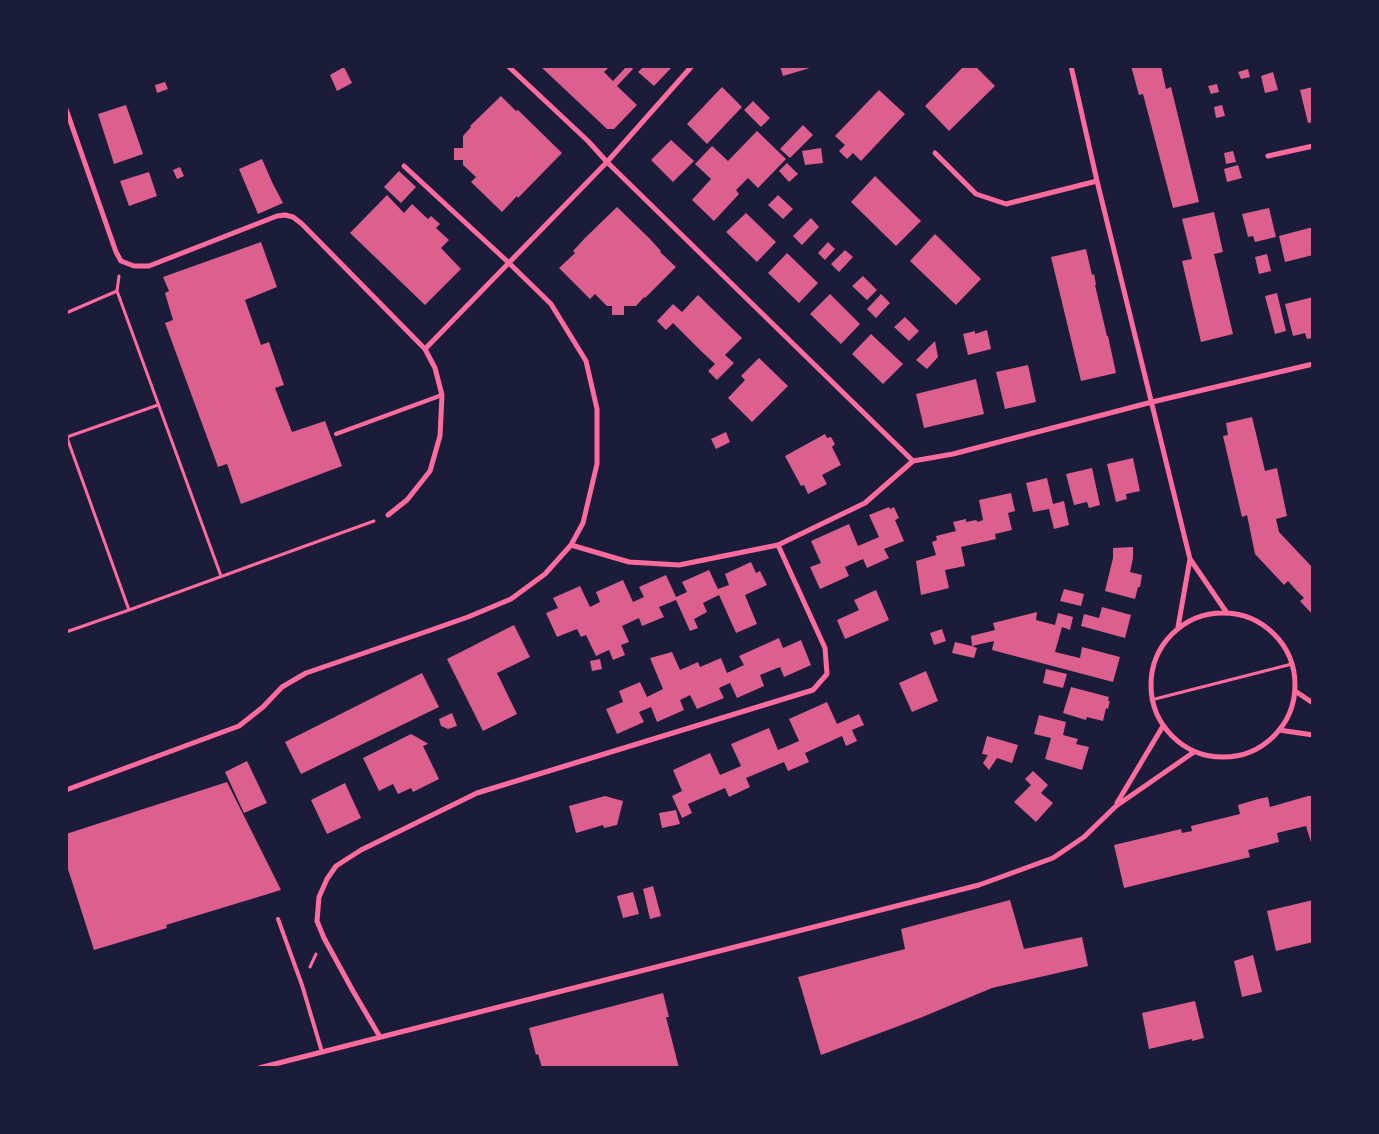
<!DOCTYPE html>
<style>
body{margin:0}
#map{position:relative;width:1379px;height:1134px;overflow:hidden;background:#1b1b3a;font-family:"Libre Baskerville",serif}
canvas{display:block}
.frame{position:absolute;inset:0;border:68px solid #1b1b3a;pointer-events:none}
</style>
<div id="map">
<canvas width="1379" height="1134"></canvas>
<div class="frame"></div>
</div>
<script>
const g = document.querySelector('canvas').getContext('2d');
g.lineJoin = 'round';
function fill(path, color) {
  g.fillStyle = color;
  g.fill(path, 'evenodd');
}
function shape(rows) {
  const path = new Path2D();
  for (const r of rows) {
    if (r.length === 3) {
      path.moveTo(r[0] + r[2], r[1]);
      path.arc(r[0], r[1], r[2], 0, 2 * Math.PI);
      continue;
    }
    path.moveTo(r[0], r[1]);
    for (let i = 2; i < r.length; i += 2) path.lineTo(r[i], r[i + 1]);
  }
  return path;
}
function strokePath(path, color, width, dash) {
  g.strokeStyle = color;
  g.lineWidth = width;
  g.lineCap = dash ? 'butt' : 'round';
  g.setLineDash(dash || []);
  g.stroke(path);
}
fill(shape([
 [540,66,610,66,604,72,613,81,627,66,630,66,633,69,617,86,637,105,614,129,607,129],
 [644,66,673,66,654,86,638,72],
 [780,66,813,66,813,67,783,76],
 [964,66,975,66,995,86,949,131,925,106],
 [1131,66,1161,66,1166,89,1171,87,1199,202,1173,208,1143,94,1139,95],
 [344,67,352,83,337,91,330,75],
 [1248,69,1250,77,1241,79,1238,72],
 [1273,72,1278,90,1265,93,1261,76],
 [165,82,168,89,157,93,155,85],
 [1217,84,1219,92,1211,94,1208,86],
 [722,87,742,107,707,144,687,124],
 [1313,87,1313,122,1308,123,1300,90],
 [879,90,905,114,861,161,853,153,847,159,839,151,845,145,835,136],
 [501,96,516,111,518,110,562,153,518,198,517,196,502,212,471,182,476,177,463,165,463,160,454,160,454,148,463,148,463,136,471,127,470,126],
 [753,101,770,118,761,127,744,110],
 [126,105,143,154,114,164,98,114],
 [1222,105,1225,116,1216,118,1214,107],
 [803,125,813,135,790,158,780,149],
 [757,131,786,159,758,188,748,178,736,190,739,194,714,221,692,200,711,179,695,164,712,146,728,161],
 [671,140,694,161,673,182,651,160],
 [821,148,823,163,805,165,802,151],
 [1233,151,1236,162,1226,164,1224,153],
 [262,159,272,182,283,203,258,214,239,169],
 [787,163,798,174,789,182,779,171],
 [1238,165,1242,178,1227,182,1224,169],
 [180,167,184,176,177,179,173,170],
 [399,171,416,187,401,203,384,187],
 [149,172,157,196,129,206,120,181],
 [875,176,921,221,896,246,851,202],
 [387,195,404,213,412,204,428,219,431,216,440,224,436,228,449,240,441,248,461,269,425,305,350,233],
 [778,195,793,209,783,219,768,205],
 [617,207,649,238,661,251,660,252,676,267,645,298,644,297,636,306,624,306,624,315,612,315,612,306,607,306,595,294,590,299,559,268,575,253,573,251,585,238],
 [1269,208,1276,237,1255,242,1253,236,1248,237,1242,214],
 [1214,212,1223,252,1214,254,1233,334,1201,342,1182,261,1192,259,1182,219],
 [746,213,776,242,757,262,726,232],
 [811,218,819,227,802,245,793,236],
 [1313,227,1313,255,1285,262,1279,236],
 [935,234,981,279,956,305,910,261],
 [261,242,277,287,245,300,261,345,269,342,284,385,275,388,292,432,325,421,342,466,241,504,227,464,218,467,165,323,173,320,165,293,169,291,163,277],
 [828,242,835,249,825,260,818,253],
 [1086,249,1092,275,1094,274,1096,285,1095,285,1107,336,1108,336,1116,373,1081,381,1051,257],
 [845,250,853,257,839,272,831,264],
 [787,253,818,283,799,303,768,273],
 [1267,254,1271,271,1259,274,1255,257],
 [863,276,877,290,867,300,852,286],
 [1277,293,1286,331,1275,334,1265,296],
 [830,294,860,324,841,344,810,314],
 [881,294,890,303,876,318,867,309],
 [698,295,742,338,725,355,734,363,717,380,708,371,715,364,701,351,673,323,666,330,657,321,673,304,682,312],
 [1313,297,1313,338,1307,339,1305,333,1293,336,1285,304],
 [905,317,919,331,909,341,894,327],
 [987,330,991,349,968,355,963,334,975,331,975,334],
 [871,334,903,364,883,384,852,354],
 [935,341,938,357,927,369,916,360],
 [759,358,788,386,752,422,728,398,745,380,741,376],
 [1028,365,1036,402,1005,409,996,372],
 [976,379,984,414,924,428,916,394],
 [1252,417,1265,471,1277,468,1287,516,1276,519,1279,532,1313,568,1313,615,1300,601,1304,598,1296,590,1288,581,1284,585,1255,554,1247,515,1242,517,1223,436,1228,435,1226,423],
 [726,432,730,442,716,449,711,439],
 [825,434,827,438,831,437,835,444,832,447,841,465,822,475,827,484,808,494,804,485,801,486,785,456],
 [1133,458,1140,491,1126,494,1127,499,1116,502,1107,464],
 [1092,468,1100,505,1089,508,1087,502,1074,505,1066,474],
 [1047,478,1053,504,1064,501,1069,525,1054,529,1049,509,1033,512,1026,483],
 [1011,493,1015,511,1008,513,1012,530,995,534,996,539,961,547,965,566,945,570,949,588,921,595,916,561,936,555,932,542,937,540,936,536,956,531,953,522,966,519,966,522,976,520,978,522,983,520,979,500],
 [889,507,890,509,894,507,899,518,895,520,904,541,884,549,889,558,867,568,863,559,845,567,849,576,820,589,810,567,821,563,811,541,849,524,858,546,879,537,869,515],
 [1133,547,1133,558,1130,572,1142,575,1140,587,1138,587,1135,599,1105,591,1113,558,1113,548],
 [751,562,756,573,760,571,767,585,745,595,757,624,736,633,719,595,703,603,707,612,694,619,698,628,690,631,676,600,659,607,664,617,642,626,639,618,622,626,629,642,621,645,625,655,613,660,609,650,596,656,586,635,581,637,577,629,557,637,546,613,558,608,553,598,580,586,590,607,600,602,596,592,623,580,633,602,644,597,639,587,666,575,676,597,687,592,682,582,709,570,718,589,729,585,725,574],
 [1064,589,1084,594,1081,606,1060,601],
 [876,590,889,620,845,639,837,620,859,610,854,600],
 [1102,607,1131,615,1125,638,1081,626,1084,614,1099,618],
 [1037,612,1036,620,1055,625,1058,613,1073,617,1070,630,1062,627,1055,652,1080,658,1082,647,1120,657,1113,682,992,650,994,641,972,646,977,648,974,658,952,653,955,642,972,646,971,636,995,630,993,623],
 [514,625,530,657,497,673,517,714,483,731,447,659],
 [942,629,946,641,934,645,930,633],
 [779,638,783,648,801,640,811,665,784,677,780,667,760,675,764,686,737,698,730,683,719,688,724,698,697,709,690,695,680,700,684,710,657,722,651,707,639,712,644,722,617,734,606,709,623,702,619,691,640,682,647,697,663,689,650,658,672,652,680,670,698,662,700,667,721,658,727,673,744,665,739,656],
 [600,659,602,669,592,671,590,661],
 [1046,669,1067,674,1063,688,1043,683],
 [926,671,938,701,912,712,899,683],
 [422,673,439,707,301,774,285,742],
 [1071,687,1109,697,1108,701,1110,701,1108,709,1106,708,1103,721,1087,717,1086,720,1063,713],
 [827,702,837,724,859,714,864,725,852,730,857,741,846,746,842,736,805,753,809,762,788,771,784,762,746,778,750,787,729,797,725,788,688,804,692,813,682,818,672,796,682,791,673,770,710,753,720,775,741,766,731,744,769,728,778,750,799,741,789,719],
 [452,713,457,726,448,729,441,726,439,719],
 [1039,715,1066,722,1063,735,1078,739,1076,744,1089,747,1082,770,1045,759,1051,738,1034,734],
 [411,734,427,743,428,744,423,746,439,779,413,792,411,788,398,794,393,784,379,791,363,758],
 [987,736,1018,745,1012,763,997,758,989,770,983,763,988,755,982,754],
 [247,761,267,803,244,813,225,772],
 [1033,771,1048,785,1041,793,1053,803,1036,822,1014,802,1031,785,1025,779],
 [227,782,281,890,166,925,167,928,94,950,66,863,66,834],
 [345,783,361,818,327,834,311,800],
 [605,796,623,801,617,825,604,828,603,825,576,833,569,806],
 [1308,796,1313,796,1313,849,1306,826,1277,833,1279,842,1248,850,1250,857,1124,888,1114,845,1181,829,1182,833,1192,831,1191,826,1240,814,1238,805,1258,799,1268,797,1270,807],
 [676,810,680,824,662,828,659,813],
 [653,886,661,916,650,919,643,889],
 [633,892,639,914,623,918,617,896],
 [1010,900,1024,949,1082,937,1088,966,992,988,920,1018,821,1055,798,977,905,949,901,929],
 [1313,900,1313,942,1276,951,1267,911],
 [1253,955,1262,992,1242,997,1234,961],
 [663,993,669,1017,666,1017,679,1068,542,1068,538,1054,536,1055,529,1028],
 [1195,1001,1204,1038,1192,1041,1192,1039,1149,1049,1142,1013]
]), '#dd5f8e');
strokePath(shape([
 [119,276,117,291,221,576],
 [66,313,117,291],
 [66,435,129,610],
 [67,437,158,405],
 [66,632,129,610,374,521],
 [1151,700,1292,664],
 [310,967,316,954]
]), '#ff6b9d', 3);
strokePath(shape([
 [336,434,442,395],
 [278,919,302,985,322,1052]
]), '#ff6b9d', 4);
strokePath(shape([
 [508,66,588,141,607,162,913,461,953,454,1152,402,1313,364],
 [1071,66,1097,181,1190,559,1227,613],
 [66,109,116,252,121,261,134,266,149,266,277,216,285,215,293,217,302,224,425,349,607,162,692,66],
 [935,153,976,194,1006,204,1097,181],
 [1268,156,1313,146],
 [388,515,407,500,430,471,440,436,442,395,435,368,425,349],
 [571,545,629,562,679,565,778,545,865,503,913,461],
 [1223,685,72],
 [1178,627,1190,559],
 [1295,691,1313,703],
 [1279,730,1313,735],
 [66,790,239,726,263,707,282,687,306,673,431,630,468,617,511,599,545,574,571,545,583,523,597,464,597,409,586,361,551,304,509,263,404,166],
 [1117,803,1163,726],
 [380,1037,353,991,324,938,317,921,319,897,327,879,336,866,361,850,477,793,813,690,827,674,825,648,778,545],
 [259,1068,979,885,1053,858,1084,837,1116,806,1194,752]
]), '#ff6b9d', 5);
</script>
